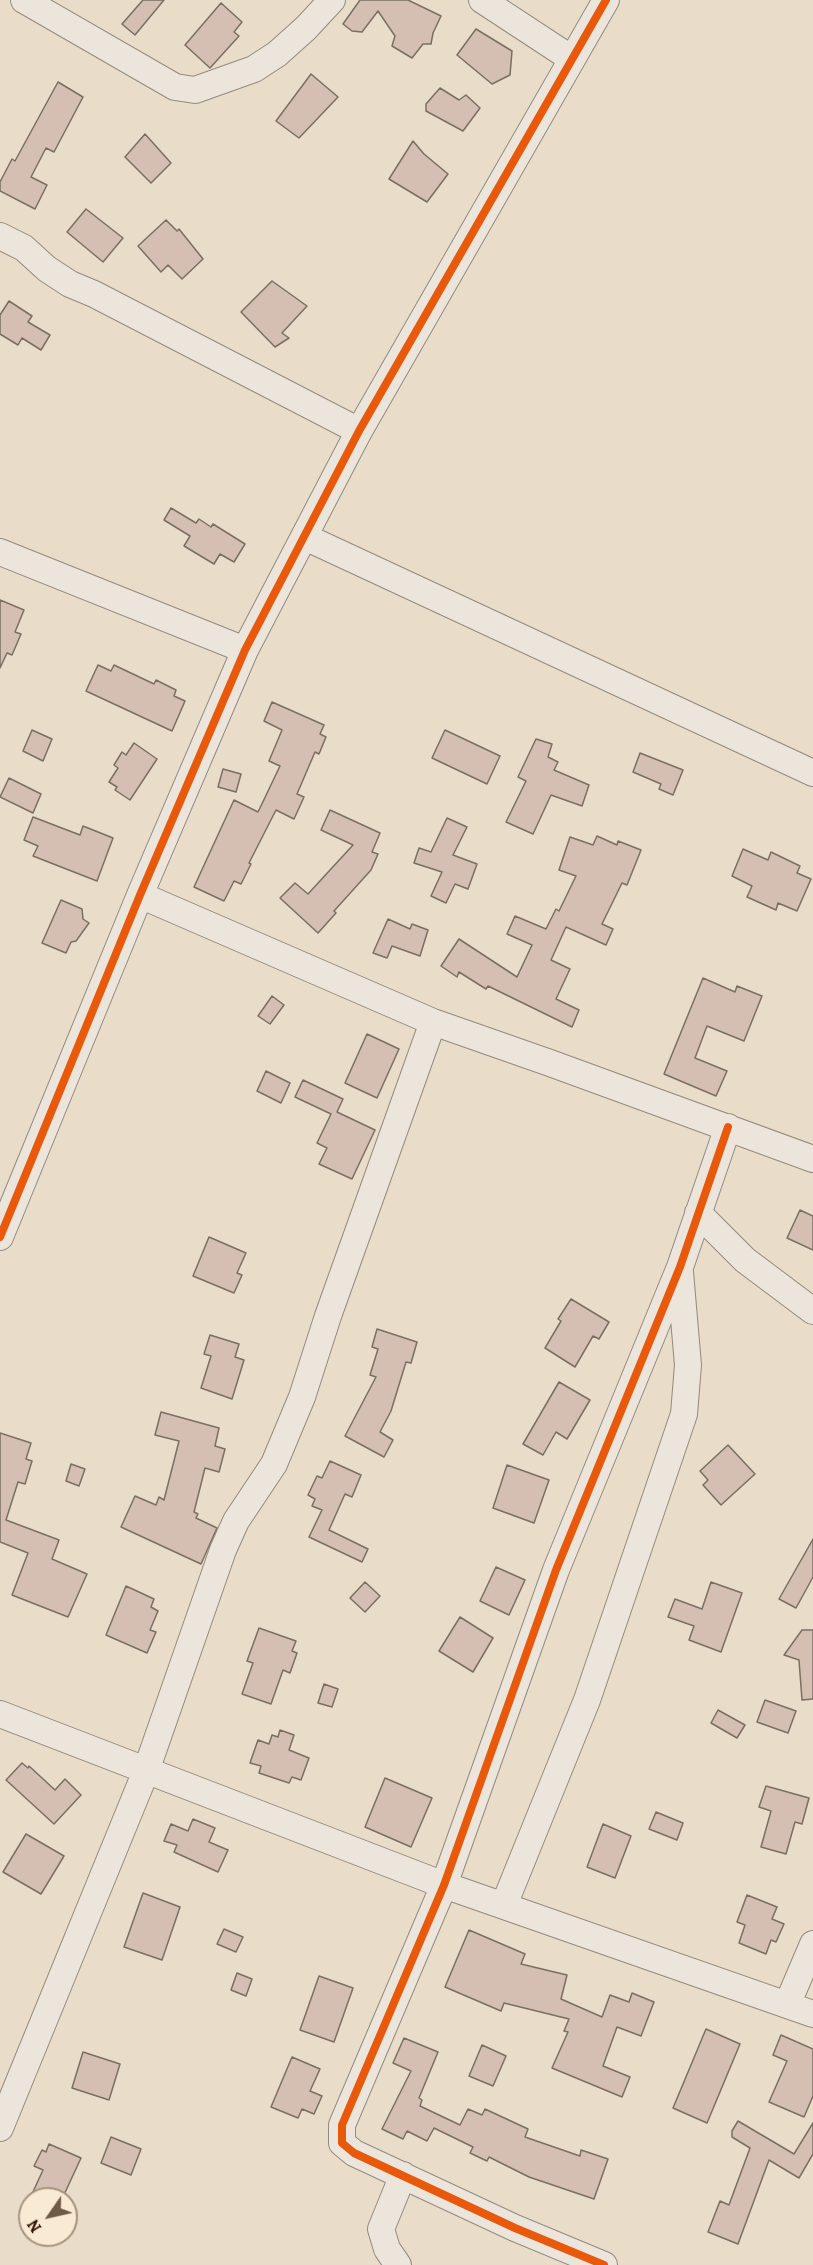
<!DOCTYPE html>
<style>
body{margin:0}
#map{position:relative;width:813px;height:2265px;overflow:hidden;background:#e9dcc9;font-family:Alegreya,serif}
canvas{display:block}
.north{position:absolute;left:18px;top:2187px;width:60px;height:60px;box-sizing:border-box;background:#f9ead3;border:2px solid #a7947f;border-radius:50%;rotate:236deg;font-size:16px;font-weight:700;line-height:24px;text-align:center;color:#2c1401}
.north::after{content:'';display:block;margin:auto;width:21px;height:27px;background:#6e5a47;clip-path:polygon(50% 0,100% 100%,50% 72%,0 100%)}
</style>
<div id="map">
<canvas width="813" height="2265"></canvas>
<div class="north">N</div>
</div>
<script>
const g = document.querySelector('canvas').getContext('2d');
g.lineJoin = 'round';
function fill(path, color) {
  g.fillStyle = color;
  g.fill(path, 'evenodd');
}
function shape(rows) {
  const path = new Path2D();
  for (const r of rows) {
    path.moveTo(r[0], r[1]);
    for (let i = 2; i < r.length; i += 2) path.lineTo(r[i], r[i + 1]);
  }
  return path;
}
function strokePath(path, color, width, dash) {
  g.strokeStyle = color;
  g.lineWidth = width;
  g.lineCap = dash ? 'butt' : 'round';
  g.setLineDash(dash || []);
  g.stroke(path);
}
const building = shape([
 [143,0,164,0,135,35,122,24,143,0],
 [360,0,408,0,441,16,433,33,431,44,423,44,412,58,392,46,395,36,378,11,362,32,352,31,343,24,360,0],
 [221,3,242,22,234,32,239,36,210,68,185,45,221,3],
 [476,29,512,51,510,75,492,84,457,55,476,29],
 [311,74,338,97,299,138,276,121,311,74],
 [58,82,83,97,54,152,46,148,31,177,47,185,35,209,0,191,0,182,12,159,15,161,58,82],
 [440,88,459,100,466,95,480,108,463,131,426,111,426,104,440,88],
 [145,134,171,163,151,183,125,157,145,134],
 [413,141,424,154,448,174,427,202,389,179,413,141],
 [86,209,123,238,103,262,67,232,86,209],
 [166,220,177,231,179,229,203,259,182,279,168,265,161,272,138,246,166,220],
 [272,281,307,306,282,333,289,338,275,347,241,312,272,281],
 [9,301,32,316,28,322,50,335,41,350,22,338,18,345,0,334,0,315,9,301],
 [171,508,196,523,199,519,211,527,213,524,245,544,234,562,220,554,214,564,184,546,190,536,164,520,171,508],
 [0,600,24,610,15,632,21,634,12,655,7,653,0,668,0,600],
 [98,665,111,671,114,665,154,684,156,680,176,690,174,696,185,701,172,731,86,691,98,665],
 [272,702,324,725,320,734,326,737,319,754,315,752,297,794,304,797,294,819,276,810,249,863,251,864,241,884,234,881,224,901,194,887,234,800,258,812,280,766,269,761,282,730,264,721,272,702],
 [32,730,52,739,43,761,23,751,32,730],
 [445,730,500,756,487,784,432,758,445,730],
 [536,739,552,744,548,757,558,762,554,770,589,785,582,806,551,795,533,834,506,822,526,781,518,777,536,739],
 [134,743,157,759,130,800,115,790,117,787,109,782,118,768,114,765,122,752,126,755,134,743],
 [640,753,683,770,673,795,659,789,661,784,633,772,640,753],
 [223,769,241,774,236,792,218,787,223,769],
 [9,778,41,794,33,813,0,797,9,778],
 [330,810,380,833,372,852,378,854,371,870,334,911,336,913,318,933,280,898,295,883,308,894,353,845,321,830,330,810],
 [33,817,80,835,83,826,113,838,97,881,33,856,38,846,24,840,33,817],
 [447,818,467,827,453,855,477,864,468,889,455,884,446,903,431,896,442,872,414,863,419,848,431,852,447,818],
 [597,836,617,845,618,841,641,850,627,885,622,883,602,924,613,929,606,945,566,927,551,960,570,969,556,999,579,1010,572,1027,488,986,486,989,459,972,457,977,441,966,459,939,517,977,532,945,507,934,515,916,546,929,556,909,559,911,576,876,559,870,570,837,593,845,597,836],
 [743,849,768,860,771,852,800,866,797,873,811,879,797,911,778,903,776,910,747,897,752,886,732,876,743,849],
 [61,900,82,909,83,919,89,923,76,941,71,942,66,953,42,943,61,900],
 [388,919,410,929,412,924,428,930,420,956,392,946,387,958,373,953,388,919],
 [703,978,735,992,737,986,762,996,744,1041,707,1026,695,1058,727,1071,716,1096,664,1074,703,978],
 [272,996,284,1005,270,1024,258,1016,272,996],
 [367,1034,399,1049,377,1098,345,1083,367,1034],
 [266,1071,290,1083,281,1103,257,1091,266,1071],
 [303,1080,343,1099,337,1112,375,1130,352,1179,319,1164,327,1148,317,1143,331,1114,295,1097,303,1080],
 [800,1210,813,1216,813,1250,787,1238,800,1210],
 [209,1237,246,1253,237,1273,242,1275,234,1293,193,1276,209,1237],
 [571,1299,609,1322,599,1339,593,1336,575,1367,545,1348,561,1321,558,1319,571,1299],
 [377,1329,417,1342,411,1363,406,1362,391,1411,380,1432,393,1440,384,1457,345,1436,376,1377,370,1375,378,1349,372,1347,377,1329],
 [210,1335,239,1344,235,1357,244,1360,232,1399,201,1388,211,1356,204,1354,210,1335],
 [559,1382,590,1400,567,1439,556,1432,543,1455,523,1444,559,1382],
 [161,1412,219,1428,215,1446,225,1449,219,1472,205,1468,194,1512,198,1514,196,1518,217,1528,201,1564,121,1527,135,1496,156,1505,159,1497,164,1500,179,1441,155,1435,161,1412],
 [0,1433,31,1443,26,1459,32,1461,25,1484,18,1482,6,1520,59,1540,52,1559,87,1574,68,1617,12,1595,28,1553,0,1542,0,1433],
 [728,1445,755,1474,721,1505,703,1485,708,1480,700,1471,728,1445],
 [330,1461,361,1475,352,1497,345,1494,329,1530,368,1549,362,1562,309,1537,322,1510,312,1506,315,1499,308,1495,317,1476,322,1478,330,1461],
 [71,1464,85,1469,79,1486,66,1481,71,1464],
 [507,1465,549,1480,534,1523,493,1508,507,1465],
 [813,1539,813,1577,796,1608,779,1599,813,1539],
 [496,1567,525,1580,509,1615,480,1601,496,1567],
 [365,1582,380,1596,365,1612,350,1598,365,1582],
 [711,1582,742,1593,721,1652,689,1640,694,1626,668,1617,675,1599,702,1609,711,1582],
 [126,1586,154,1599,151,1607,158,1611,150,1630,156,1632,147,1653,106,1635,126,1586],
 [460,1617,493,1638,473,1672,439,1651,460,1617],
 [259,1628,296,1641,292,1651,297,1653,290,1673,283,1670,271,1704,242,1694,253,1663,247,1661,259,1628],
 [802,1630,813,1630,813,1699,802,1700,799,1660,784,1655,802,1630],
 [324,1684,338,1689,332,1707,318,1703,324,1684],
 [765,1700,796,1711,788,1733,757,1722,765,1700],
 [718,1710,745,1725,737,1738,711,1723,718,1710],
 [280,1730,294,1735,289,1750,309,1758,301,1780,292,1777,289,1783,259,1773,261,1766,250,1763,258,1740,269,1744,272,1735,278,1737,280,1730],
 [22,1763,28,1768,29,1766,55,1790,65,1779,81,1795,54,1824,6,1780,22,1763],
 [385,1778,432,1798,411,1847,365,1827,385,1778],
 [766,1786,809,1798,802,1824,795,1822,786,1854,761,1847,771,1811,759,1807,766,1786],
 [656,1812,683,1823,677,1840,649,1829,656,1812],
 [193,1819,215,1828,209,1842,228,1850,218,1872,174,1852,177,1845,164,1841,171,1824,188,1831,193,1819],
 [603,1824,631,1836,615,1878,587,1867,603,1824],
 [26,1834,64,1856,41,1894,3,1872,26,1834],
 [143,1893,180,1907,162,1960,124,1947,143,1893],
 [747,1895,777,1907,772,1919,784,1924,776,1942,771,1940,766,1954,739,1943,745,1925,737,1922,747,1895],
 [224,1929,243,1937,236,1952,217,1944,224,1929],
 [469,1930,525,1954,521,1964,567,1975,561,1999,602,2017,610,1995,629,2002,632,1993,654,2002,641,2036,617,2027,603,2066,630,2077,622,2097,552,2068,568,2032,564,2031,569,2019,504,2003,501,2011,445,1987,469,1930],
 [237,1973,252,1979,246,1996,231,1990,237,1973],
 [319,1976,353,1988,334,2042,300,2030,319,1976],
 [706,2029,740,2044,707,2123,673,2108,706,2029],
 [781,2035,813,2049,813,2096,804,2117,769,2102,787,2061,773,2055,781,2035],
 [404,2038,438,2052,419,2098,422,2100,420,2106,460,2125,468,2109,482,2115,485,2109,528,2129,525,2137,580,2156,581,2150,608,2159,594,2199,529,2177,489,2157,487,2161,470,2153,473,2147,434,2128,427,2141,407,2131,403,2139,382,2129,411,2071,393,2063,404,2038],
 [482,2045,506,2056,493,2086,469,2076,482,2045],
 [83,2052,120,2064,109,2100,72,2088,83,2052],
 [292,2057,320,2069,310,2091,322,2096,314,2114,302,2109,298,2118,271,2107,292,2057],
 [738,2121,794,2154,813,2123,813,2154,799,2178,769,2160,738,2244,708,2232,720,2201,729,2205,750,2148,732,2137,732,2131,738,2121],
 [111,2137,141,2149,131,2175,101,2163,111,2137],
 [49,2144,81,2158,62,2199,44,2199,32,2194,43,2170,34,2166,42,2150,46,2152,49,2144]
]);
fill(building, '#d5bfb3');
strokePath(building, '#796f63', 1.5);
const minor = shape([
 [24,0,175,87,195,90,254,69,277,54,306,28,332,0],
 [482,0,572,59],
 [0,236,24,248,47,269,70,284,94,294,359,431],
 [305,537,813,773],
 [0,552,245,650],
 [140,895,433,1022,550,1063,813,1159],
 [698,1213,745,1260,813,1311],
 [0,1237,140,895,245,650,359,431,606,0],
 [0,1714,444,1885,813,2014],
 [504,1905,587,1700,684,1414,688,1365,680,1272],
 [787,2005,813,1944],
 [0,2128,146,1771,223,1550,236,1521,274,1464,302,1397,328,1316,433,1022],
 [398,2265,387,2249,381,2229,403,2175],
 [604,2265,515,2228,354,2153,342,2143,342,2125,444,1885,556,1570,680,1267,728,1127]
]);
strokePath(minor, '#948a7d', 28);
strokePath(minor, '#ece5dc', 26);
strokePath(shape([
 [0,1237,140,895,245,650,359,431,606,0],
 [604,2265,515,2228,354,2153,342,2143,342,2125,444,1885,556,1570,680,1267,728,1127]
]), '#e8590c', 8);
</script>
